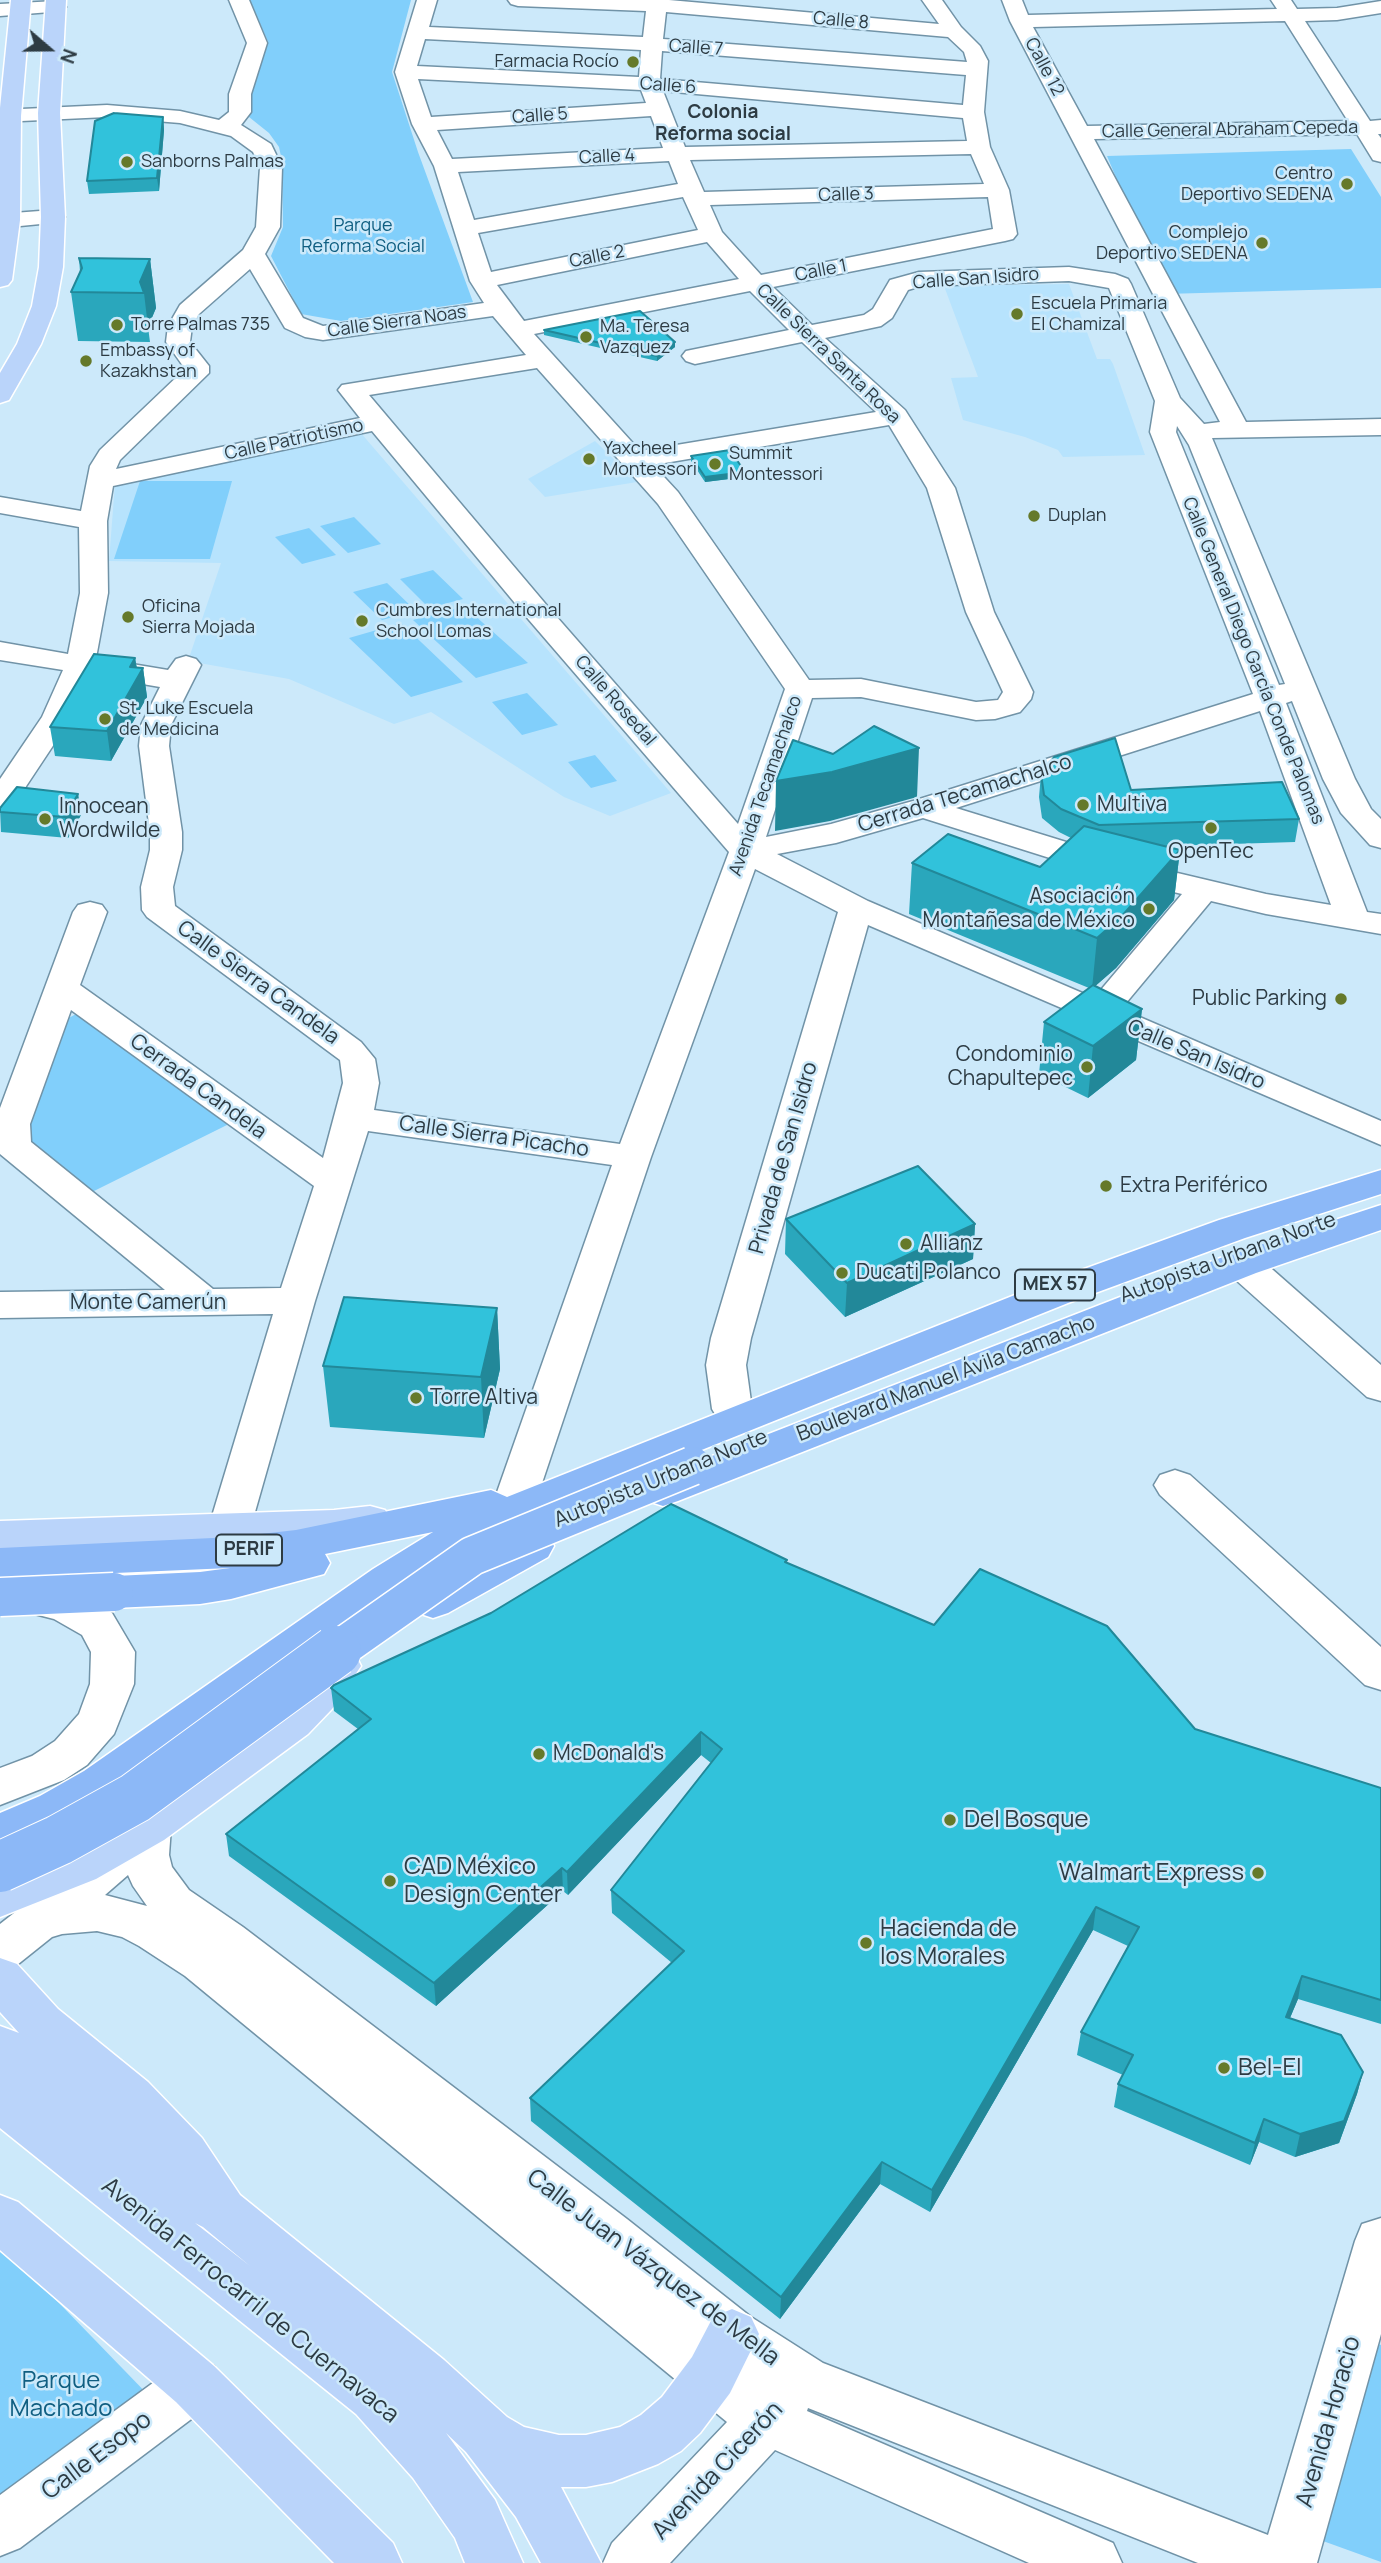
<!DOCTYPE html>
<meta charset="utf-8">
<style>
body{margin:0}
#map{position:relative;width:1381px;height:2563px;overflow:hidden;background:#cce9fa;font-family:Manrope,sans-serif}
canvas{display:block}
.north{position:absolute;left:14px;top:14px;width:70px;height:70px;-webkit-text-stroke:5px #cce9fa;paint-order:stroke;rotate:110deg;font-size:19px;font-weight:700;line-height:28px;text-align:center;color:#2d3b43}
.north::after{content:'';display:block;margin:auto;width:24px;height:32px;background:#2d3b43;clip-path:polygon(50% 0,100% 100%,50% 72%,0 100%)}
</style>
<div id="map">
<canvas width="1381" height="2563"></canvas>
<div class="north">N</div>
</div>
<script>
const g = document.querySelector('canvas').getContext('2d');
g.lineJoin = 'round';
function fill(path, color) {
  g.fillStyle = color;
  g.fill(path, 'evenodd');
}
function shape(rows) {
  const path = new Path2D();
  for (const r of rows) {
    path.moveTo(r[0], r[1]);
    for (let i = 2; i < r.length; i += 2) path.lineTo(r[i], r[i + 1]);
  }
  return path;
}
function strokePath(path, color, width, dash) {
  g.strokeStyle = color;
  g.lineWidth = width;
  g.lineCap = dash ? 'butt' : 'round';
  g.setLineDash(dash || []);
  g.stroke(path);
}
function label(font, color, halo, rows, align = 'center') {
  g.font = font + ' Manrope,sans-serif';
  g.lineWidth = 5;
  g.setLineDash([]);
  g.textBaseline = 'middle';
  g.strokeStyle = halo;
  g.fillStyle = color;
  for (const [text, x, y, turn = 0] of rows) {
    g.save();
    g.translate(x, y);
    g.rotate((+turn || 0) * Math.PI / 180);
    g.textAlign = isNaN(turn) ? turn : align;
    if (halo) g.strokeText(text, 0, 0);
    g.fillText(text, 0, 0);
    g.restore();
  }
}
fill(shape([
 [1069,284,1097,359,1110,359,1113,364,1145,455,1063,457,1058,450,1025,437,963,420,951,378,978,377,944,286],
 [360,432,671,793,610,816,564,797,431,712,394,724,289,679,188,661,221,563,109,561,115,484],
 [595,441,637,482,545,497,528,479]
]), '#b7e3fd');
fill(shape([
 [250,0,411,0,392,72,418,152,473,302,341,321,301,314,271,256,283,227,282,161,279,147,269,133,249,117,249,93,268,42],
 [1351,149,1381,197,1381,288,1165,294,1107,156],
 [140,481,232,481,210,559,114,559],
 [354,517,381,544,348,553,320,526],
 [309,528,336,555,302,564,275,537],
 [433,570,463,599,429,608,400,579],
 [387,583,416,611,382,620,353,592],
 [464,606,528,663,476,678,413,620],
 [401,623,463,682,411,697,349,638],
 [527,693,558,725,522,735,492,702],
 [595,755,617,781,591,788,568,762],
 [78,1013,229,1124,92,1192,25,1139,63,1021],
 [0,2242,155,2402,0,2519],
 [1371,2342,1381,2345,1381,2562,1323,2541]
]), '#81cffb');
const minor = shape([
 [229,0,249,0,267,43,251,94,251,112,241,125,271,144,282,167,280,227,265,254,303,318,323,326,484,303,470,281,434,166,412,124,395,72,417,0,437,0,429,27,643,37,646,11,518,6,511,4,508,0,669,0,939,24,922,0,942,0,961,27,980,46,988,61,984,112,990,147,1009,190,1017,234,1013,239,1005,241,773,287,812,325,864,315,873,309,890,280,919,272,1069,267,1115,274,1128,279,1131,284,1180,398,1204,424,1220,422,1010,21,1002,0,1022,0,1028,15,1277,9,1271,0,1291,0,1297,9,1337,8,1381,1,1381,13,1337,20,1305,21,1370,121,1381,120,1381,134,1378,134,1381,138,1381,162,1373,160,1357,134,1094,139,1246,422,1381,419,1381,435,1212,438,1355,779,1371,809,1381,819,1381,848,1370,845,1341,813,1323,779,1292,701,1286,703,1367,912,1381,914,1381,934,1266,914,1211,901,1121,1009,1381,1121,1381,1145,868,925,751,1338,746,1365,752,1409,746,1419,732,1423,718,1419,712,1409,706,1365,711,1338,838,912,755,869,651,1157,538,1495,532,1505,517,1510,502,1505,496,1495,612,1165,368,1131,315,1301,251,1526,245,1537,230,1541,215,1537,209,1526,273,1314,0,1318,0,1292,165,1290,0,1154,0,1108,73,912,78,905,90,902,102,905,107,912,80,985,323,1158,343,1083,340,1060,147,917,142,910,141,887,150,850,150,832,139,746,141,725,160,687,90,675,72,717,11,809,0,811,0,779,42,717,63,670,0,660,0,642,68,654,80,593,79,527,0,513,0,497,81,511,90,466,100,450,183,371,183,366,166,342,168,326,180,305,243,250,256,227,260,167,253,152,231,136,180,123,107,117,0,122,0,110,107,105,180,111,219,120,229,112,229,94,247,43,229,0],
 [666,12,948,37,964,52,967,62,663,39,666,12],
 [1285,21,1348,121,1087,126,1033,27,1285,21],
 [425,39,641,50,639,77,417,66,425,39],
 [662,51,966,75,963,105,660,79,662,51],
 [418,79,641,90,646,103,431,117,418,79],
 [663,91,963,118,967,141,685,147,663,91],
 [651,116,663,148,452,159,437,130,651,116],
 [971,154,984,184,704,192,690,160,971,154],
 [669,161,678,184,474,220,458,172,669,161],
 [683,197,698,230,491,272,478,233,683,197],
 [988,197,993,229,761,275,722,232,710,205,988,197],
 [707,242,739,279,524,321,497,285,707,242],
 [250,269,285,328,305,337,323,340,493,316,526,355,342,385,338,390,360,418,116,469,120,460,209,373,209,366,190,342,192,326,199,314,250,269],
 [1069,281,1109,288,1155,401,1150,432,1253,694,913,801,831,824,766,837,812,698,861,697,976,720,995,719,1020,712,1031,699,1033,692,994,612,955,488,905,410,825,338,881,326,892,318,908,290,921,286,1069,281],
 [750,291,789,330,686,351,682,356,686,361,695,364,802,342,876,412,640,451,534,334,750,291],
 [537,368,658,504,785,689,738,824,549,608,369,395,537,368],
 [889,425,927,488,966,612,1003,692,998,700,976,702,861,679,809,680,678,492,653,465,889,425],
 [1177,426,1189,445,1285,684,1279,685,1176,432,1177,426],
 [372,431,529,620,729,852,620,1144,374,1110,379,1083,375,1059,361,1042,175,906,173,887,182,850,182,832,169,746,171,725,201,665,196,659,186,656,176,659,168,670,96,658,108,593,107,521,113,486,372,431],
 [1260,711,1331,905,1266,894,1131,862,956,808,1260,711],
 [923,818,1110,877,1182,894,1094,998,868,901,777,854,836,843,923,818],
 [71,1010,314,1186,281,1288,213,1289,31,1142,30,1124,71,1010],
 [56,1,63,3,66,7,63,11,0,16,0,4,56,1],
 [53,210,61,212,65,217,61,222,0,228,0,214,53,210],
 [1242,1252,1256,1255,1381,1365,1381,1401,1367,1397,1228,1273,1223,1264,1228,1255,1242,1252],
 [1175,1470,1190,1475,1381,1647,1381,1690,1365,1685,1160,1495,1154,1485,1160,1475,1175,1470],
 [30,1582,80,1594,112,1613,135,1652,134,1684,114,1734,87,1765,64,1780,0,1805,0,1768,32,1756,55,1741,79,1714,90,1684,91,1652,82,1635,54,1619,15,1609,8,1598,15,1587,30,1582],
 [148,1809,164,1814,171,1827,169,1855,172,1867,189,1890,243,1927,627,2219,751,2317,823,2363,1268,2535,1355,2241,1362,2224,1381,2218,1381,2334,1317,2563,1198,2563,808,2408,807,2411,1113,2543,1122,2563,1029,2563,775,2450,670,2563,603,2563,612,2543,727,2422,185,1976,139,1946,122,1937,97,1931,62,1934,52,1937,17,1965,0,1971,0,1924,82,1860,109,1835,125,1830,132,1814,148,1809],
 [128,1875,133,1886,147,1906,105,1895,128,1875],
 [195,2359,214,2366,222,2384,214,2402,20,2548,0,2556,0,2495,176,2366,195,2359]
]);
const major = shape([
 [11,0,31,0,21,116,20,220,12,280,8,285,0,287,0,108,11,0],
 [46,0,66,0,60,113,65,217,63,267,56,306,41,344,9,400,0,403,0,373,17,344,32,306,39,267,41,217,38,113,46,0],
 [370,1506,385,1510,391,1521,385,1532,370,1536,334,1540,0,1551,0,1521,334,1510,370,1506],
 [339,1649,355,1654,361,1666,332,1709,308,1734,164,1840,96,1879,0,1917,0,1878,62,1853,132,1814,276,1710,300,1685,323,1654,339,1649],
 [0,1958,17,1964,58,2009,148,2082,202,2138,240,2195,444,2360,507,2417,524,2427,559,2435,586,2435,620,2427,641,2415,662,2397,692,2357,713,2317,732,2309,751,2317,759,2334,730,2393,700,2433,681,2451,658,2464,612,2482,586,2487,561,2487,601,2563,541,2563,516,2517,466,2452,446,2433,495,2500,523,2563,465,2563,455,2538,413,2478,356,2414,0,2128,0,2026,19,2033,0,2012,0,1958],
 [195,2223,203,2227,250,2266,195,2223],
 [0,2195,18,2202,214,2366,393,2543,402,2563,334,2563,176,2402,0,2250,0,2195]
]);
const highway = shape([
 [1381,1170,1381,1194,1245,1238,1068,1303,552,1510,464,1553,403,1591,116,1797,72,1822,0,1851,0,1813,40,1796,84,1771,373,1569,433,1532,325,1554,330,1563,324,1574,231,1599,200,1604,114,1608,99,1603,93,1592,99,1581,114,1576,200,1572,230,1568,0,1578,0,1548,234,1537,296,1530,491,1490,507,1497,1040,1285,1219,1220,1381,1170],
 [1381,1205,1381,1230,1256,1273,678,1501,663,1506,648,1501,642,1491,648,1481,1228,1255,1381,1205],
 [533,1531,548,1535,554,1546,548,1557,448,1613,433,1618,418,1613,411,1602,418,1591,518,1535,533,1531]
]);
strokePath(minor, '#7193a7', 3);
strokePath(major, '#fff', 3);
strokePath(highway, '#fff', 3);
fill(minor, '#fff');
fill(major, '#bad4fa');
fill(highway, '#8cb8f7');
const highwayBridgeFar1 = shape([
 [0,1597,114,1592],
 [334,1653,472,1556,692,1466]
]);
const highwayBridge = shape([
 [0,1867,59,1840,135,1798,336,1651]
]);
strokePath(highwayBridgeFar1, '#fff', 41, []);
strokePath(highwayBridge, '#fff', 52, []);
strokePath(highwayBridgeFar1, '#8cb8f7', 38);
strokePath(highwayBridge, '#8cb8f7', 50);
fill(shape([
 [163,117,164,130,159,191,89,194,87,181],
 [79,258,150,259,156,308,148,327,150,342,78,341,71,292,80,272],
 [544,330,675,347,657,361,544,335],
 [691,456,745,472,745,477,705,482,691,461],
 [135,658,137,668,143,668,147,697,111,761,55,756,50,727],
 [1041,774,1299,819,1295,842,1168,846,1180,850,1174,900,1116,968,1095,986,1142,1009,1136,1060,1088,1098,1039,1074,1044,1022,1089,988,909,914,912,863,1040,867,1071,838,1059,832,1042,818,1039,797],
 [78,794,81,815,68,838,1,832,0,808],
 [786,1219,975,1224,973,1259,845,1317,785,1254],
 [497,1308,500,1369,484,1438,330,1427,323,1366],
 [787,1563,934,1625,1195,1729,1381,1788,1381,2024,1298,1999,1290,2018,1363,2072,1357,2094,1339,2143,1295,2157,1259,2142,1250,2165,1114,2107,1118,2084,1123,2075,1077,2055,1081,2032,1128,1946,1093,1930,930,2212,880,2184,780,2319,531,2121,530,2098,672,1963,612,1913,611,1890,711,1763,701,1755,568,1895,563,1891,436,2006,229,1856,226,1834,358,1729,334,1711,331,1688]
]), '#2aa7bc');
fill(shape([
 [163,117,164,130,159,191,157,178],
 [150,259,156,308,148,327,144,293,140,282],
 [675,342,675,347,657,361,657,356],
 [745,472,745,477,705,482,705,477],
 [135,658,138,677,143,668,147,697,111,761,107,731,130,667],
 [919,748,917,797,830,821,775,831,776,781],
 [78,794,81,815,68,838,65,817],
 [1180,850,1174,900,1116,968,1092,989,1097,938],
 [1142,1009,1136,1060,1088,1098,1093,1046],
 [975,1224,973,1259,845,1317,847,1283],
 [497,1308,500,1369,484,1438,481,1377],
 [701,1732,701,1755,568,1895,567,1872],
 [562,1868,563,1891,436,2006,434,1983],
 [1096,1907,1093,1930,930,2212,932,2190],
 [1302,1976,1298,1999,1281,2039,1286,2017],
 [1363,2072,1357,2094,1339,2143,1295,2157,1300,2134],
 [1264,2119,1259,2142,1250,2165,1255,2143],
 [882,2162,880,2184,780,2319,781,2297]
]), '#289');
const building = shape([
 [114,113,163,117,157,178,87,181,95,121,114,113],
 [79,258,150,259,140,282,144,293,71,292,82,268,79,258],
 [640,311,675,342,657,356,544,330,640,311],
 [730,450,745,472,705,477,691,456,730,450],
 [94,654,135,658,130,667,143,668,107,731,50,727,94,654],
 [874,726,919,748,832,772,776,781,793,740,833,754,874,726],
 [1115,738,1131,790,1282,782,1299,819,1099,825,1061,809,1044,795,1041,774,1054,757,1115,738],
 [17,787,78,794,65,817,0,812,0,808,17,787],
 [1084,826,1180,850,1121,917,1097,938,912,863,948,834,1040,867,1084,826],
 [1093,985,1142,1009,1093,1046,1044,1022,1093,985],
 [918,1166,975,1224,847,1283,786,1219,918,1166],
 [344,1297,497,1308,481,1377,323,1366,344,1297],
 [671,1504,787,1560,785,1562,934,1625,980,1569,1107,1626,1195,1729,1381,1788,1381,2000,1302,1976,1286,2017,1341,2035,1363,2072,1344,2121,1300,2134,1264,2119,1255,2143,1118,2084,1133,2055,1081,2032,1139,1927,1096,1907,932,2190,882,2162,781,2297,530,2098,684,1951,611,1890,722,1749,701,1732,567,1872,562,1868,434,1983,226,1834,371,1719,331,1688,334,1685,491,1613,671,1504]
]);
fill(building, '#31c2db');
strokePath(building, '#289', 2);
for (const [x, y, r, color] of [
 [633,62,7,"#65792a"],
 [127,162,7,"#65792a"],
 [1347,184,7,"#65792a"],
 [1262,243,7,"#65792a"],
 [1017,314,7,"#65792a"],
 [117,325,7,"#65792a"],
 [586,337,7,"#65792a"],
 [86,361,7,"#65792a"],
 [589,459,7,"#65792a"],
 [715,464,7,"#65792a"],
 [1034,516,7,"#65792a"],
 [128,617,7,"#65792a"],
 [362,621,7,"#65792a"],
 [105,719,7,"#65792a"],
 [1083,805,7,"#65792a"],
 [45,819,7,"#65792a"],
 [1211,828,7,"#65792a"],
 [1149,909,7,"#65792a"],
 [1341,999,7,"#65792a"],
 [1087,1067,7,"#65792a"],
 [1106,1186,7,"#65792a"],
 [906,1244,7,"#65792a"],
 [842,1273,7,"#65792a"],
 [416,1398,7,"#65792a"],
 [539,1754,7,"#65792a"],
 [950,1820,7,"#65792a"],
 [1258,1873,7,"#65792a"],
 [390,1881,7,"#65792a"],
 [866,1943,7,"#65792a"],
 [1224,2068,7,"#65792a"]
]) {
  const dot = new Path2D();
  dot.arc(x, y, r, 0, 2 * Math.PI);
  g.fillStyle = color;
  g.fill(dot);
  strokePath(dot, '#cce9fa', 2.5);
}
label('18px', '#2d3b43', '#cce9fa', [
 ["Calle 8",841,21,5],
 ["Calle 7",696,48,4],
 ["Calle 12",1044,67,62],
 ["Calle 6",668,86,4],
 ["Calle 5",540,116,-4],
 ["Calle General Abraham Cepeda",1230,130,-1],
 ["Calle 4",607,157,-3],
 ["Calle 3",846,195,-2],
 ["Calle 2",597,257,-11],
 ["Calle 1",821,271,-11],
 ["Calle San Isidro",976,279,-4],
 ["Calle Sierra Noas",397,322,-8],
 ["Calle Sierra Santa Rosa",828,354,44],
 ["Calle Patriotismo",294,440,-12],
 ["Calle General Diego García Conde Palomas",1253,661,68],
 ["Calle Rosedal",615,701,49],
 ["Avenida Tecamachalco",766,786,-71]
]);
label('18px', '#2d3b43', '#cce9fa', [
 ["Farmacia Rocío",619,62,"right"],
 ["Sanborns Palmas",141,162],
 ["Centro",1333,174,"right"],
 ["Deportivo SEDENA",1333,195,"right"],
 ["Complejo",1248,233,"right"],
 ["Deportivo SEDENA",1248,254,"right"],
 ["Escuela Primaria",1031,304],
 ["El Chamizal",1031,325],
 ["Torre Palmas 735",131,325],
 ["Ma. Teresa",600,327],
 ["Vazquez",600,348],
 ["Embassy of",100,351],
 ["Kazakhstan",100,372],
 ["Yaxcheel",603,449],
 ["Montessori",603,470],
 ["Summit",729,454],
 ["Montessori",729,475],
 ["Duplan",1048,516],
 ["Oficina",142,607],
 ["Sierra Mojada",142,628],
 ["Cumbres International",376,611],
 ["School Lomas",376,632],
 ["St. Luke Escuela",119,709],
 ["de Medicina",119,730]
], 'left');
label('18px', '#0f5e81', '#cce9fa', [
 ["Parque",363,226],
 ["Reforma Social",363,247]
]);
label('bold 19px', '#2d3b43', '#cce9fa', [
 ["Colonia",723,113],
 ["Reforma social",723,135]
]);
for (const [x, y, w] of [
 [1055,1285,80],
 [249,1550,66]
]) {
  const box = new Path2D();
  box.roundRect(x - w / 2, y - 15.5, w, 31, 5);
  g.fillStyle = '#cce9fa';
  g.fill(box);
  strokePath(box, '#2d3b43', 2);
}
label('bold 19px', '#2d3b43', null, [
 ["MEX 57",1055,1285],
 ["PERIF",249,1550]
]);
label('21px', '#2d3b43', '#cce9fa', [
 ["Cerrada Tecamachalco",965,794,-17],
 ["Calle Sierra Candela",258,983,36],
 ["Calle San Isidro",1196,1055,23],
 ["Cerrada Candela",198,1087,36],
 ["Calle Sierra Picacho",494,1137,8],
 ["Privada de San Isidro",784,1158,-74],
 ["Autopista Urbana Norte",1228,1258,-20],
 ["Monte Camerún",148,1303],
 ["Boulevard Manuel Ávila Camacho",946,1379,-21],
 ["Autopista Urbana Norte",661,1479,-22]
]);
label('21px', '#2d3b43', '#cce9fa', [
 ["Multiva",1097,805],
 ["Innocean",59,807],
 ["Wordwilde",59,831],
 ["OpenTec",1211,852,"center"],
 ["Asociación",1135,897,"right"],
 ["Montañesa de México",1135,921,"right"],
 ["Public Parking",1327,999,"right"],
 ["Condominio",1073,1055,"right"],
 ["Chapultepec",1073,1079,"right"],
 ["Extra Periférico",1120,1186],
 ["Allianz",920,1244],
 ["Ducati Polanco",856,1273],
 ["Torre Altiva",430,1398],
 ["McDonald's",553,1754]
], 'left');
label('24px', '#2d3b43', '#cce9fa', [
 ["Del Bosque",964,1820],
 ["CAD México",404,1867],
 ["Design Center",404,1895],
 ["Walmart Express",1244,1873,"right"],
 ["Hacienda de",880,1929],
 ["los Morales",880,1957],
 ["Bel-El",1238,2068]
], 'left');
label('24px', '#2d3b43', '#cce9fa', [
 ["Calle Juan Vázquez de Mella",653,2268,37],
 ["Avenida Ferrocarril de Cuernavaca",250,2301,39],
 ["Avenida Horacio",1329,2422,-74],
 ["Calle Esopo",97,2456,-37],
 ["Avenida Cicerón",718,2471,-47]
]);
label('24px', '#0f5e81', '#cce9fa', [
 ["Parque",61,2381],
 ["Machado",61,2409]
]);
</script>
